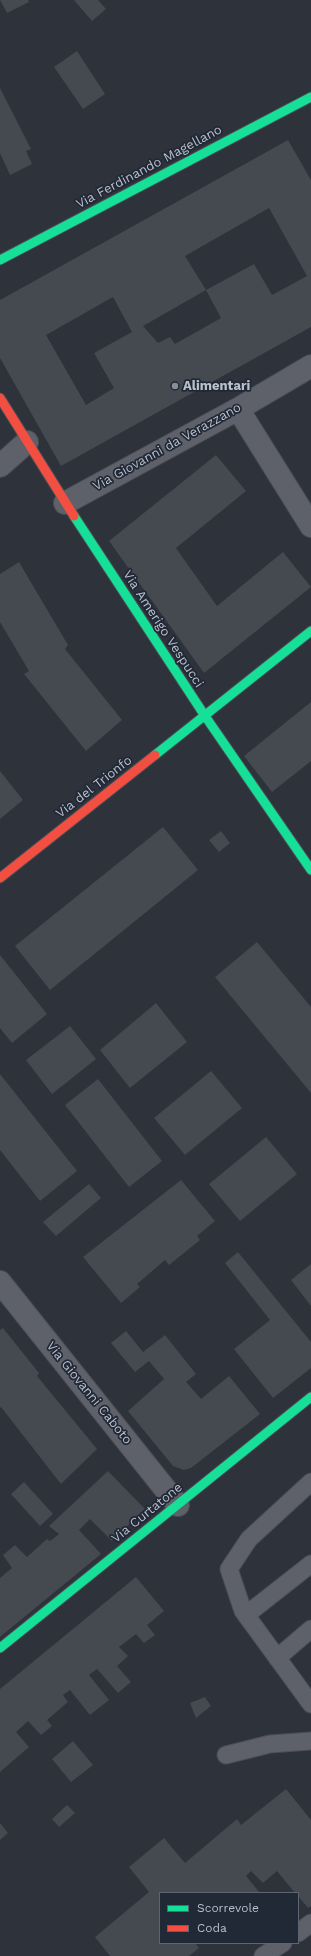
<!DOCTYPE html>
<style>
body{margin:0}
#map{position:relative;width:311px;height:1956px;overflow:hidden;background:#2e323b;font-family:"Work Sans",sans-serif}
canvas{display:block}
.legend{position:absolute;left:159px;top:1892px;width:140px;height:52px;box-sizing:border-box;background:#212836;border:1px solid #5e6472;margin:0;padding:5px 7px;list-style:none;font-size:12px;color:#b9bfcb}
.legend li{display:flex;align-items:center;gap:8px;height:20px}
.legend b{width:20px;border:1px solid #5e6472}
</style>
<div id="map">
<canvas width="311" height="1956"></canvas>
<ul class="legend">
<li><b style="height:5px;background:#16e098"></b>Scorrevole</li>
<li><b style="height:5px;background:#f24e42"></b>Coda</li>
</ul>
</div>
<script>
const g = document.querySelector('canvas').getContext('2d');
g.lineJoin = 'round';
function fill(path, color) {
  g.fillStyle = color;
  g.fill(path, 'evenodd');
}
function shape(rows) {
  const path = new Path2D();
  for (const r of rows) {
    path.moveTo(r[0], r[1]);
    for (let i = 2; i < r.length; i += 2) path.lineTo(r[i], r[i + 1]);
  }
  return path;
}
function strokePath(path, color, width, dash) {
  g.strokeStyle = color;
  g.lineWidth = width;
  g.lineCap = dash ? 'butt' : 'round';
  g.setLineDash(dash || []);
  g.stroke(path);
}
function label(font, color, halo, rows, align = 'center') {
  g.font = font + ' "Work Sans",sans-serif';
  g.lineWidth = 3.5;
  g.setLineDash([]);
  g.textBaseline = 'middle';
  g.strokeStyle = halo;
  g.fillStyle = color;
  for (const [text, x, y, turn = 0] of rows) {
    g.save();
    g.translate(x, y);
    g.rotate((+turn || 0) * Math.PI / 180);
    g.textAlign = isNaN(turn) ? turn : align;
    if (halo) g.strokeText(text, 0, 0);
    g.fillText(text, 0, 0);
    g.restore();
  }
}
fill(shape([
 [0,0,28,0,29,2,7,13],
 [74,0,98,0,106,9,92,21],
 [77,51,105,94,83,109,54,67],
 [0,88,31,149,26,151,32,164,10,175,0,153],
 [288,140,311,180,311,327,61,466,0,358,0,300],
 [269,208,307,276,272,295,254,264,206,290,221,318,175,344,170,337,158,343,143,326,206,290,185,256],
 [113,297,132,332,94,353,114,388,86,405,46,335],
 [216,455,246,491,176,548,217,606,283,552,311,587,204,673,109,541],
 [19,562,68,645,65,649,122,720,86,751,24,674,29,671,0,622,0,574],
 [311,702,311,761,272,792,244,756],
 [0,771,23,800,0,819],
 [163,827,198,870,50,990,15,946],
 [221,831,230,843,219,852,209,840],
 [257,942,311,1007,311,1093,215,977],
 [0,955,47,1014,12,1043,0,1028],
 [156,1003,187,1042,130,1088,100,1050],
 [70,1026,96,1059,52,1094,26,1060],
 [211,1071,242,1108,185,1155,154,1118],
 [0,1074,77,1171,40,1201,0,1150],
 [98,1079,162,1161,129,1187,65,1105],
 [266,1137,297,1174,240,1221,209,1184],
 [181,1180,215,1221,197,1236,200,1240,169,1265,165,1260,137,1284,140,1287,121,1303,83,1257],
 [89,1184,101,1198,56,1236,43,1222],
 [238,1252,311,1342,311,1368,273,1398,234,1349,270,1320,225,1263],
 [311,1264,311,1306,291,1280],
 [3,1328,39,1373,37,1376,97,1449,61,1484,1,1407,0,1408,0,1330],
 [126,1331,143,1352,165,1335,196,1374,186,1382,201,1399,229,1376,260,1414,191,1468,184,1470,173,1466,128,1411,164,1379,149,1361,135,1372,111,1343],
 [108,1471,145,1509,112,1541,90,1519,79,1530,101,1554,0,1637,0,1578,12,1568,3,1555,15,1545,27,1557,47,1539,50,1541,59,1534,49,1526],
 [24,1482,53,1514,40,1526,11,1494],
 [136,1577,164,1611,147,1625,155,1635,144,1643,136,1634,119,1647,128,1656,117,1666,131,1682,118,1693,97,1669,89,1675,109,1700,90,1715,70,1690,63,1695,68,1702,47,1720,52,1726,41,1735,28,1721,16,1732,29,1747,0,1772,0,1689],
 [205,1697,211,1706,196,1718,190,1703],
 [73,1741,93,1765,71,1782,52,1759],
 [286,1789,311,1820,311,1906,308,1908,298,1896,298,1893,295,1893,277,1871,263,1883,251,1871,246,1876,260,1893,160,1893,160,1943,195,1943,199,1948,189,1956,110,1956,95,1937,149,1892,129,1867,164,1838,185,1863,237,1819,241,1825],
 [67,1805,75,1813,59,1827,52,1819],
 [0,1823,8,1833,0,1840]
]), '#454950');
const lane = shape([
 [311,1482,249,1539,229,1569,243,1611,311,1704],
 [246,1615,311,1564],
 [277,1658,311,1629],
 [226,1755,270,1744,311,1741],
 [298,1933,311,1923],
 [263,1956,283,1943]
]);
const street = shape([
 [238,409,311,526],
 [0,466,27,442],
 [65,503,238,409,311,366],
 [0,1282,178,1505]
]);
const fast = shape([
 [0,260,311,97],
 [74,516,205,716,311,870],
 [155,755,311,631],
 [0,1648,311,1397]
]);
const jam = shape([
 [0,398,74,516],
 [0,878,155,755]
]);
strokePath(lane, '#4a4d54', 19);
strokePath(street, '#4a4d54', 24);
strokePath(fast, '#4a4d54', 11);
strokePath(jam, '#4a4d54', 11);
strokePath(lane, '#5e6169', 17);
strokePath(street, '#5e6169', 22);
strokePath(fast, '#16e098', 9);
strokePath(jam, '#f24e42', 9);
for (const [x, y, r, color] of [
 [175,386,4,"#888e99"]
]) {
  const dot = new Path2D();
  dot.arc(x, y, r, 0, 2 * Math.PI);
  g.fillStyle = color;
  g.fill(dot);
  strokePath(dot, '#212836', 1.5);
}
label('13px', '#b9bfcb', '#212836', [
 ["Via Ferdinando Magellano",149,167,-28],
 ["Via Giovanni da Verazzano",167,447,-29],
 ["Via Amerigo Vespucci",163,629,57],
 ["Via del Trionfo",94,787,-38],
 ["Via Giovanni Caboto",89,1393,51],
 ["Via Curtatone",147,1513,-39]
]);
label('bold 13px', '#b9bfcb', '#212836', [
 ["Alimentari",183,386]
], 'left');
</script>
